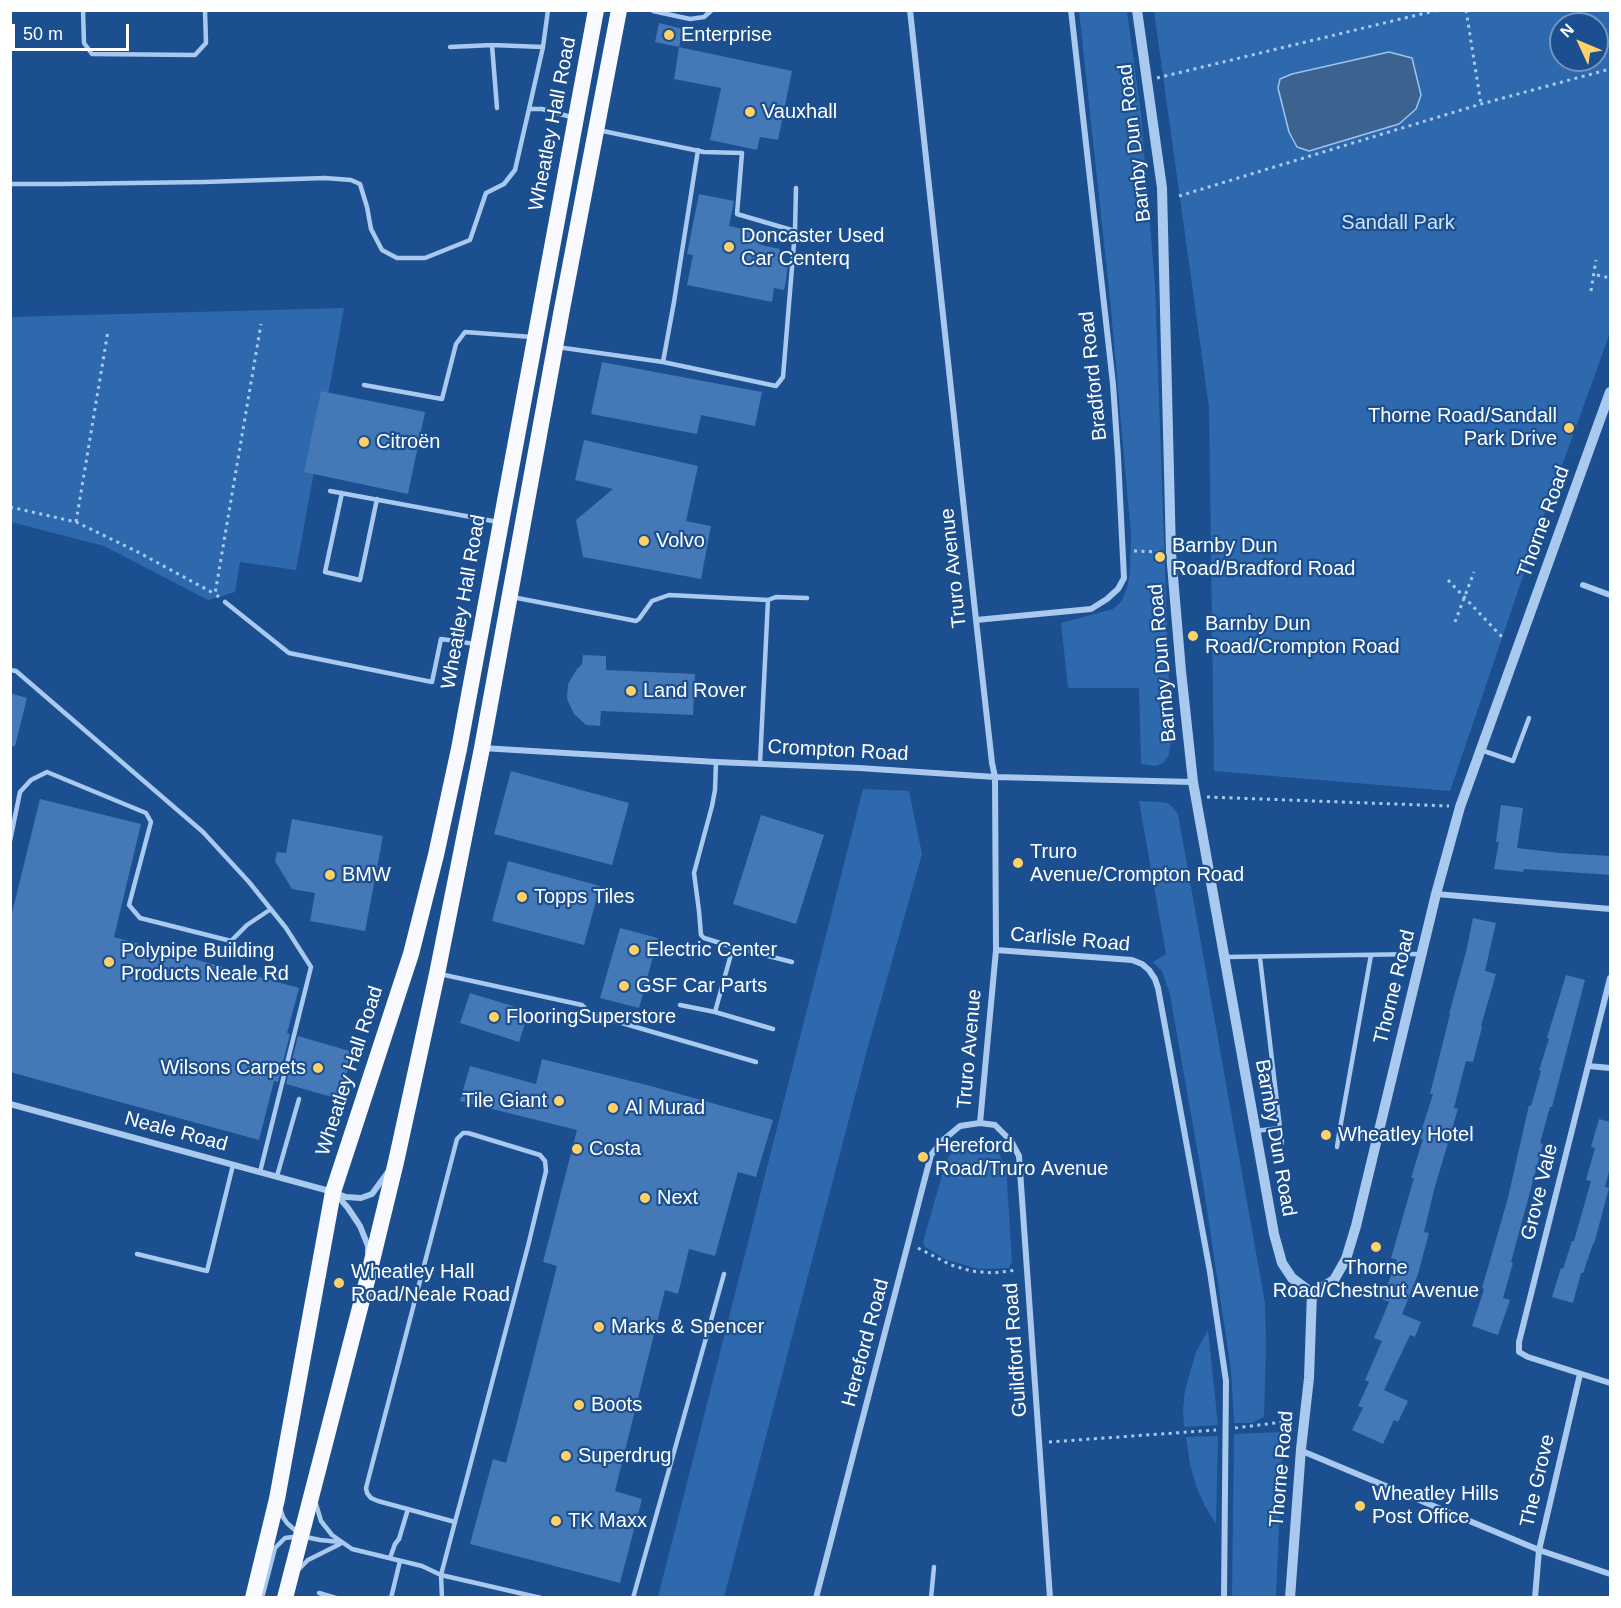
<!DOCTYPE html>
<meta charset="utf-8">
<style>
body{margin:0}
#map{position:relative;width:1621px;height:1608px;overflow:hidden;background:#1b4f8f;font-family:Helvetica,sans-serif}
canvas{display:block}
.frame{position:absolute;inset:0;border:12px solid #fff;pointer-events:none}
.north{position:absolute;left:1549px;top:12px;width:60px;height:60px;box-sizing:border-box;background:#1b4f8f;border:2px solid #7695bc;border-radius:50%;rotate:314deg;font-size:16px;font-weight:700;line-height:24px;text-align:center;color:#fff}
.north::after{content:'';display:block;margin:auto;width:21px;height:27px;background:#ffd166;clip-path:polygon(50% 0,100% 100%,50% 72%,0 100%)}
.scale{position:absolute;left:12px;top:24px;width:117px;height:27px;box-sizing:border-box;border:3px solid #fff;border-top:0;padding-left:8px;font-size:18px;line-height:21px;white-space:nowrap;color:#fff;-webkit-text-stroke:4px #1b4f8f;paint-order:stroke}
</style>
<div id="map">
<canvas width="1621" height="1608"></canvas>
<div class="frame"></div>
<div class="north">N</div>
<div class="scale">50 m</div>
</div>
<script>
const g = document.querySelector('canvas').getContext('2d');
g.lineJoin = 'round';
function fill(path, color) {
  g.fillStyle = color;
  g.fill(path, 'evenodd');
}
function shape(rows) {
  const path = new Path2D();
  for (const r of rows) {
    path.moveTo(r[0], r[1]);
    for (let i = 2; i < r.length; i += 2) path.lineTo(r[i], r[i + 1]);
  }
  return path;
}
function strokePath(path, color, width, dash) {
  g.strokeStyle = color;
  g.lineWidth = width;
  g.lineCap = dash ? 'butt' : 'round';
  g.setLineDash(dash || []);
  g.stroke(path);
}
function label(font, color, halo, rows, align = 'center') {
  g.font = font + ' Helvetica,sans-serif';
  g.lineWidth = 4.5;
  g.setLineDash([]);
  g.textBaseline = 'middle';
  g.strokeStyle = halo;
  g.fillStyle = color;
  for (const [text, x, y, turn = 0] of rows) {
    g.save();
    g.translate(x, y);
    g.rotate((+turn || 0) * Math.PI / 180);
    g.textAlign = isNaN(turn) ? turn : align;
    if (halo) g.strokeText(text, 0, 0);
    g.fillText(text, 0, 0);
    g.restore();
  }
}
fill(shape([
 [1079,11,1127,11,1141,114,1155,285,1171,740,1169,755,1163,763,1156,766,1141,764,1139,688,1068,688,1061,623,1113,609,1121,602,1127,588,1130,573,1131,535,1110,299],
 [1154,11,1610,11,1610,333,1539,529,1450,791,1214,771,1209,407],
 [1561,24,1597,24,1597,60,1561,60],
 [344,308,296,570,240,562,235,592,208,600,104,546,11,522,10,317],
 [863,789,909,791,922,854,867,1050,724,1597,658,1597],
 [1139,801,1160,802,1168,803,1174,809,1178,814,1265,1303,1266,1348,1264,1417,1252,1423,1234,1423,1231,1370,1203,1183,1170,995,1162,971,1153,962,1166,954],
 [974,1141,989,1145,1000,1155,1006,1167,1012,1261,1009,1268,979,1269,947,1260,925,1247,923,1242,945,1165,949,1156,957,1147,964,1142],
 [1208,1330,1218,1425,1184,1427,1183,1410,1185,1390,1196,1352],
 [1283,1432,1276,1597,1232,1597,1234,1434],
 [1218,1436,1216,1524,1205,1506,1196,1486,1190,1464,1186,1437]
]), '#2e69ad');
const water = shape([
 [1389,52,1412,58,1421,95,1416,109,1399,124,1309,151,1297,147,1289,132,1278,88,1280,79,1292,74,1389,52]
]);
fill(water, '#3c6290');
strokePath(water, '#9cc4f0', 1.5);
fill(shape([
 [659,23,683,29,679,47,655,42],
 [679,47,792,71,778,140,760,137,757,150,710,140,721,88,674,79],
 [699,194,734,201,729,226,763,233,761,245,780,249,778,261,788,263,786,280,784,290,774,288,772,302,687,285,693,255,687,254],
 [602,362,762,392,755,426,701,415,697,434,591,414],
 [321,391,425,412,408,494,304,472],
 [584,440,698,466,686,521,711,526,701,579,583,557,576,520,613,489,575,480],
 [583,655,606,656,606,670,695,674,693,715,601,711,600,726,586,725,574,714,567,699,568,684,577,669,582,664],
 [10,693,27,698,15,746,10,746],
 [511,771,629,803,612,865,494,834],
 [40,799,141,824,114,937,299,988,287,1033,290,1034,278,1082,274,1081,259,1140,10,1072,10,921],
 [1501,805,1523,808,1517,848,1560,853,1611,856,1611,875,1524,869,1523,872,1494,869,1499,842,1496,842],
 [761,815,824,835,796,924,733,904],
 [292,819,383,836,365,931,310,921,315,893,292,889,275,861,277,852,286,853],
 [508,861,600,886,584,945,492,921],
 [1473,918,1496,923,1485,971,1496,974,1481,1026,1482,1027,1473,1062,1466,1061,1454,1108,1458,1109,1434,1190,1424,1232,1429,1233,1418,1274,1402,1314,1421,1322,1415,1337,1410,1335,1384,1390,1408,1401,1398,1422,1394,1420,1383,1444,1352,1430,1363,1408,1358,1406,1369,1382,1365,1380,1382,1341,1374,1338,1389,1302,1382,1299,1397,1260,1391,1258,1414,1178,1411,1178,1423,1139,1419,1138,1433,1094,1430,1094,1450,1014,1449,1014,1466,952],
 [620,928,658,938,639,1008,600,998],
 [1566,975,1585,980,1552,1107,1550,1107,1540,1143,1543,1144,1511,1262,1513,1263,1503,1298,1510,1300,1498,1335,1472,1326,1484,1289,1482,1288,1508,1198,1529,1105,1531,1106,1541,1071,1539,1070,1549,1039,1547,1038],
 [470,993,529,1011,519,1042,460,1023],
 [298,1036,353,1052,339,1099,286,1084],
 [542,1059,647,1085,773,1120,756,1177,738,1172,715,1256,689,1249,678,1294,665,1290,615,1491,642,1499,620,1583,470,1544,493,1459,506,1463,517,1422,557,1266,543,1262,577,1130,460,1101,470,1066,536,1084],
 [1599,1119,1611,1122,1611,1164,1605,1187,1609,1188,1594,1244,1593,1244,1583,1273,1581,1273,1573,1303,1552,1297,1561,1268,1563,1269,1572,1241,1574,1241,1591,1181,1586,1180,1595,1148,1591,1147]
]), '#4478b7');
strokePath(shape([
 [1466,10,1481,104],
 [1157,78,1438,10],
 [1179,196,1481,104,1610,69],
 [1597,275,1610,278],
 [1591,291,1596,260],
 [10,507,76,522,136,551,215,594],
 [76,522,108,331],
 [1134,551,1160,552],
 [1448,580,1502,637],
 [219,597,215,594,261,324],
 [1455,622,1474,572],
 [1207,797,1449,806],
 [918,1248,951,1265,971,1271,993,1273,1017,1270],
 [1235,1428,1291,1421],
 [1049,1442,1216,1430]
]), '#a9c9ee', 3, [3, 4.5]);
strokePath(shape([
 [83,10,84,43,92,54,195,55,206,43,205,10],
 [653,11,690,19,704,17,712,10],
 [492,45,497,108],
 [450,47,492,45,543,47,548,10],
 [529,109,543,47],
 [598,130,704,152,742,153,737,214,795,231],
 [10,184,61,184,204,182,325,178,351,180,360,184,367,207,371,229,382,250,397,258,425,258,470,240,486,193,504,184,515,170,529,109,542,109,571,117],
 [557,347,663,362,776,386,783,377,795,231,796,188],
 [663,362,674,302,698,150],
 [364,385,442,399,456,344,465,332,532,337],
 [330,491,498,522],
 [342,493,325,572,360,580,377,499],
 [512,597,636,621,639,619,652,601,669,595,768,600],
 [225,602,289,653,432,682,441,639,475,644],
 [10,670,16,671,203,832,249,882,286,928,311,967,260,1172],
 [1481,750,1513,761,1529,718],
 [716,762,715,790,712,806,694,873,699,911,701,935,704,938,733,947,792,962],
 [760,763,768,600,776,597,807,598],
 [10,841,20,792,31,780,47,772,146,813,151,822,129,905,140,918,231,941,247,925,271,909],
 [1371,955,1339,1134,1377,1136],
 [1225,957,1420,954],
 [440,974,582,1005,591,1014,756,1062],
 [680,1005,715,1012,773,1029],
 [715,1012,733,947],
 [1280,1128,1282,1143],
 [1255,1131,1280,1128,1260,958],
 [1337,1147,1339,1134],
 [277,1176,299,1099],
 [137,1254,207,1271,233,1165],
 [316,1504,321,1521,332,1535,352,1549,422,1566,441,1575,541,1598],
 [280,1508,283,1517,287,1523,297,1532],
 [390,1558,395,1544,399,1539,408,1509],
 [299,1569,308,1560,340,1544],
 [319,1593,336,1598],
 [262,1598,275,1548,285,1538,301,1536,320,1540,340,1542],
 [391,1598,400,1561],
 [442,1598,441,1575,455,1522,465,1485,528,1246,546,1171,545,1161,540,1155,468,1133,463,1133,457,1139,366,1488,367,1493,371,1498,378,1501,455,1522],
 [633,1598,724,1274],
 [931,1598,934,1567]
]), '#a9c9ee', 4.5);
strokePath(shape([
 [910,10,976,620,992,763,995,777,996,950,980,1123],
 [1583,585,1610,595],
 [976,620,1091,609,1107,599,1118,589,1124,578,1118,457,1113,384,1071,10],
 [482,748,716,762,859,768,995,777,1193,782],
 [1436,894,1610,909],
 [996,950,1132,960,1142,964,1149,970,1155,979,1158,988,1210,1272,1226,1381,1224,1598],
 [1610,978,1519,1342,1519,1352,1528,1357,1610,1383],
 [1588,1066,1610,1068],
 [10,1104,333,1192,346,1197,361,1198,372,1194,388,1172],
 [336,1194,348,1208,360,1226,368,1246,368,1252],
 [1302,1451,1539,1550,1610,1574],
 [816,1598,931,1155,942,1141,960,1126,980,1123,995,1125,1011,1141,1019,1156,1050,1598],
 [1535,1598,1539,1550,1580,1374]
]), '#a9c9ee', 6);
strokePath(shape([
 [1137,10,1162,188,1171,553,1181,671,1193,782,1274,1234,1282,1263,1292,1278,1312,1293],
 [1312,1293,1334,1280,1346,1259,1356,1226,1436,894,1460,807,1610,392],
 [1290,1598,1301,1449,1309,1378,1312,1293]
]), '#a9c9ee', 10);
strokePath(shape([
 [253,1598,277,1499,333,1192,411,954,436,855,459,749,596,10],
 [285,1598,370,1269,396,1162,437,974,482,748,562,309,619,10]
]), '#f8faff', 16);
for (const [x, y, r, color] of [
 [669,35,6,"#ffd166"],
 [750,112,6,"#ffd166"],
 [729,247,6,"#ffd166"],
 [1569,428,6,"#ffd166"],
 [364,442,6,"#ffd166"],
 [644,541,6,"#ffd166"],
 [1160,557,6,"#ffd166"],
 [1193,636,6,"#ffd166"],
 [631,691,6,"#ffd166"],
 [1018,863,6,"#ffd166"],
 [330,875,6,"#ffd166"],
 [522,897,6,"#ffd166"],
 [634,950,6,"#ffd166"],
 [109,962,6,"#ffd166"],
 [624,986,6,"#ffd166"],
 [494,1017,6,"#ffd166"],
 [318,1068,6,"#ffd166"],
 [559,1101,6,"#ffd166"],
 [613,1108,6,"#ffd166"],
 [1326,1135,6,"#ffd166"],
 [577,1149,6,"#ffd166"],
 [923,1157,6,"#ffd166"],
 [645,1198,6,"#ffd166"],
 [1376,1247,6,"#ffd166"],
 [339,1283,6,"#ffd166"],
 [599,1327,6,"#ffd166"],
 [579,1405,6,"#ffd166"],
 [566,1456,6,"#ffd166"],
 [1360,1506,6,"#ffd166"],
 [556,1521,6,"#ffd166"]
]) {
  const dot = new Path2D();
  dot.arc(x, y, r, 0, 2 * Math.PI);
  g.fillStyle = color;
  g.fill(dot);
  strokePath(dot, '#1b4f8f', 2);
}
label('20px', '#fff', '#1b4f8f', [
 ["Enterprise",681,35],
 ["Vauxhall",762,112],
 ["Doncaster Used",741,236],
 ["Car Centerq",741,259],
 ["Thorne Road/Sandall",1557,416,"right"],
 ["Park Drive",1557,439,"right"],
 ["Citroën",376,442],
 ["Volvo",656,541],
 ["Barnby Dun",1172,546],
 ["Road/Bradford Road",1172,569],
 ["Barnby Dun",1205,624],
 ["Road/Crompton Road",1205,647],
 ["Land Rover",643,691],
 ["Truro",1030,852],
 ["Avenue/Crompton Road",1030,875],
 ["BMW",342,875],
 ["Topps Tiles",534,897],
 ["Electric Center",646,950],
 ["Polypipe Building",121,951],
 ["Products Neale Rd",121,974],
 ["GSF Car Parts",636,986],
 ["FlooringSuperstore",506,1017],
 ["Wilsons Carpets",306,1068,"right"],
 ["Tile Giant",547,1101,"right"],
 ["Al Murad",625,1108],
 ["Wheatley Hotel",1338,1135],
 ["Hereford",935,1146],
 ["Road/Truro Avenue",935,1169],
 ["Costa",589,1149],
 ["Next",657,1198],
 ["Thorne",1376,1268,"center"],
 ["Road/Chestnut Avenue",1376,1291,"center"],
 ["Wheatley Hall",351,1272],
 ["Road/Neale Road",351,1295],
 ["Marks & Spencer",611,1327],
 ["Boots",591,1405],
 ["Superdrug",578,1456],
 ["Wheatley Hills",1372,1494],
 ["Post Office",1372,1517],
 ["TK Maxx",568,1521]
], 'left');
label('20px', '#fff', '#1b4f8f', [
 ["Wheatley Hall Road",553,124,-79],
 ["Barnby Dun Road",1135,143,-97],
 ["Bradford Road",1094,376,-96],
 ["Thorne Road",1544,522,-70],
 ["Truro Avenue",954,568,-96],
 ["Wheatley Hall Road",464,602,-80],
 ["Barnby Dun Road",1163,663,-95],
 ["Crompton Road",838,751,3],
 ["Carlisle Road",1070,940,5],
 ["Thorne Road",1395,987,-76],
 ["Truro Avenue",970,1049,-85],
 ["Wheatley Hall Road",350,1071,-72],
 ["Neale Road",176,1132,15],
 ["Barnby Dun Road",1275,1138,80],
 ["Grove Vale",1540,1192,-76],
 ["Hereford Road",866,1343,-75],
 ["Guildford Road",1016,1350,-94],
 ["Thorne Road",1282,1469,-85],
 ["The Grove",1538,1481,-77]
]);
label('20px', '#cfe3fa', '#1b4f8f', [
 ["Sandall Park",1398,223]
]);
</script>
